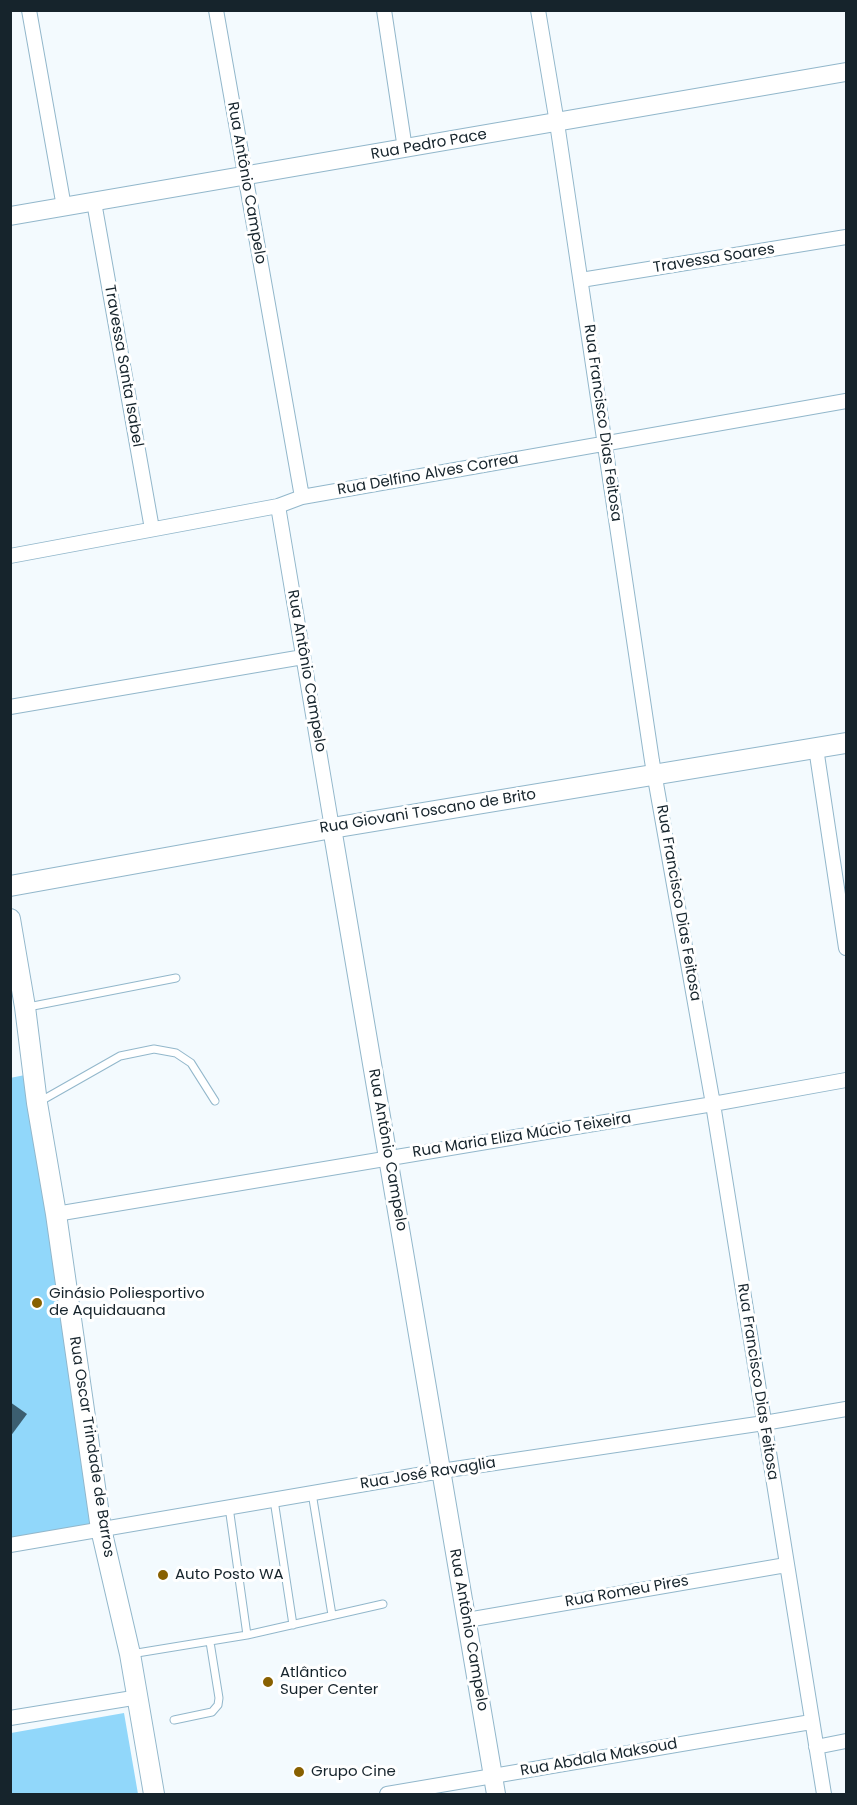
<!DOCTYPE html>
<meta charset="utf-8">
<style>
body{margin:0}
#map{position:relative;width:857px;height:1805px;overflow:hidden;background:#f3fafe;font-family:Poppins,sans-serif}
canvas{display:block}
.frame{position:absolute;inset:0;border:12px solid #16242c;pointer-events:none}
</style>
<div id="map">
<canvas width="857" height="1805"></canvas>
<div class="frame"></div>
</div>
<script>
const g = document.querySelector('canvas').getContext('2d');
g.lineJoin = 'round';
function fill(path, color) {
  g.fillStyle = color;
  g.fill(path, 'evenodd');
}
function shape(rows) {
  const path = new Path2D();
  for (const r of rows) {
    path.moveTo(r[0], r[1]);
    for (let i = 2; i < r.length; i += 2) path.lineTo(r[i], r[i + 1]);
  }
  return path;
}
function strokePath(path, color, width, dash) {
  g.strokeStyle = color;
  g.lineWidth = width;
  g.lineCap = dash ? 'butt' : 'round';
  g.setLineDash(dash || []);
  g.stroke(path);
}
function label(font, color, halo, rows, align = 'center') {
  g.font = font + ' Poppins,sans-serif';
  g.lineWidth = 6;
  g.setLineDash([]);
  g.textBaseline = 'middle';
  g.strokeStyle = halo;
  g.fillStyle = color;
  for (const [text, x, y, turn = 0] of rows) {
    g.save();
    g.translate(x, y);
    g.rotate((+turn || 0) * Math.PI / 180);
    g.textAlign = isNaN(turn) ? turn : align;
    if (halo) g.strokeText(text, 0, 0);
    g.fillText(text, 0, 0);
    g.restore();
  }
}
fill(shape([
 [25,1075,101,1529,11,1543,10,1078],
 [124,1713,138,1794,11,1794,11,1733]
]), '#91d7fa');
fill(shape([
 [10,1402,27,1414,10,1437]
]), '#3c5e70');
const service = shape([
 [28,1007,176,978],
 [39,1102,120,1056,154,1049,176,1053,191,1063,215,1101],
 [312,1493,332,1615],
 [274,1500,293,1625],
 [247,1635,383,1604],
 [131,1654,247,1635,229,1507],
 [174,1720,212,1712,218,1705,219,1698,210,1642]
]);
const minor = shape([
 [29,10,64,207],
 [216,10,302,497],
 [384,10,405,149],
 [538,10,557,123,652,761,713,1104,824,1794],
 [94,202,152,529],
 [581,280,846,237],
 [278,506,332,828],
 [10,556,278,506,302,497,846,401],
 [10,707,303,657],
 [816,748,846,948],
 [56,1214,713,1104,846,1080],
 [10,1545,441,1471,764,1423,846,1409],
 [467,1620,786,1565],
 [10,1718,139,1697],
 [816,1747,846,1741],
 [387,1794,811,1722]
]);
const tertiary = shape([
 [10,216,846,72],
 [332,828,496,1794]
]);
const secondary = shape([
 [10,886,332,828,846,743],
 [10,919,25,1007,37,1103,56,1214,101,1529,130,1654,154,1794]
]);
strokePath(service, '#92b7cb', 9);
strokePath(minor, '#92b7cb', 16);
strokePath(tertiary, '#92b7cb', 20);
strokePath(secondary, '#92b7cb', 22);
strokePath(service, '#fff', 7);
strokePath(minor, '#fff', 14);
strokePath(tertiary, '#fff', 18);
strokePath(secondary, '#fff', 20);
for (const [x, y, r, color] of [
 [37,1303,6,"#886000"],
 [163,1575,6,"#886000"],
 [268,1682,6,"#886000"],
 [299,1772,6,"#886000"]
]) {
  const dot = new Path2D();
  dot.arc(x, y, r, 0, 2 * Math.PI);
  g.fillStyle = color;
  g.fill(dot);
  strokePath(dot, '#fff', 2);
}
label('15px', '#16242c', '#fff', [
 ["Rua Pedro Pace",429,145,-10],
 ["Rua Antônio Campelo",246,183,80],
 ["Travessa Soares",714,259,-9],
 ["Travessa Santa Isabel",123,366,80],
 ["Rua Francisco Dias Feitosa",602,423,82],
 ["Rua Delfino Alves Correa",428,475,-10],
 ["Rua Antônio Campelo",306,671,80],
 ["Rua Giovani Toscano de Brito",428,812,-9],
 ["Rua Francisco Dias Feitosa",678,903,80],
 ["Rua Maria Eliza Múcio Teixeira",522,1136,-9],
 ["Rua Antônio Campelo",387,1150,80],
 ["Rua Francisco Dias Feitosa",757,1382,81],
 ["Rua Oscar Trindade de Barros",91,1447,81],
 ["Rua José Ravaglia",428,1474,-9],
 ["Rua Romeu Pires",627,1592,-10],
 ["Rua Antônio Campelo",468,1630,80],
 ["Rua Abdala Maksoud",599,1758,-10]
]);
label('15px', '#16242c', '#fff', [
 ["Ginásio Poliesportivo",49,1294],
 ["de Aquidauana",49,1311],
 ["Auto Posto WA",175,1575],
 ["Atlântico",280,1673],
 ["Super Center",280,1690],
 ["Grupo Cine",311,1772]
], 'left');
</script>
